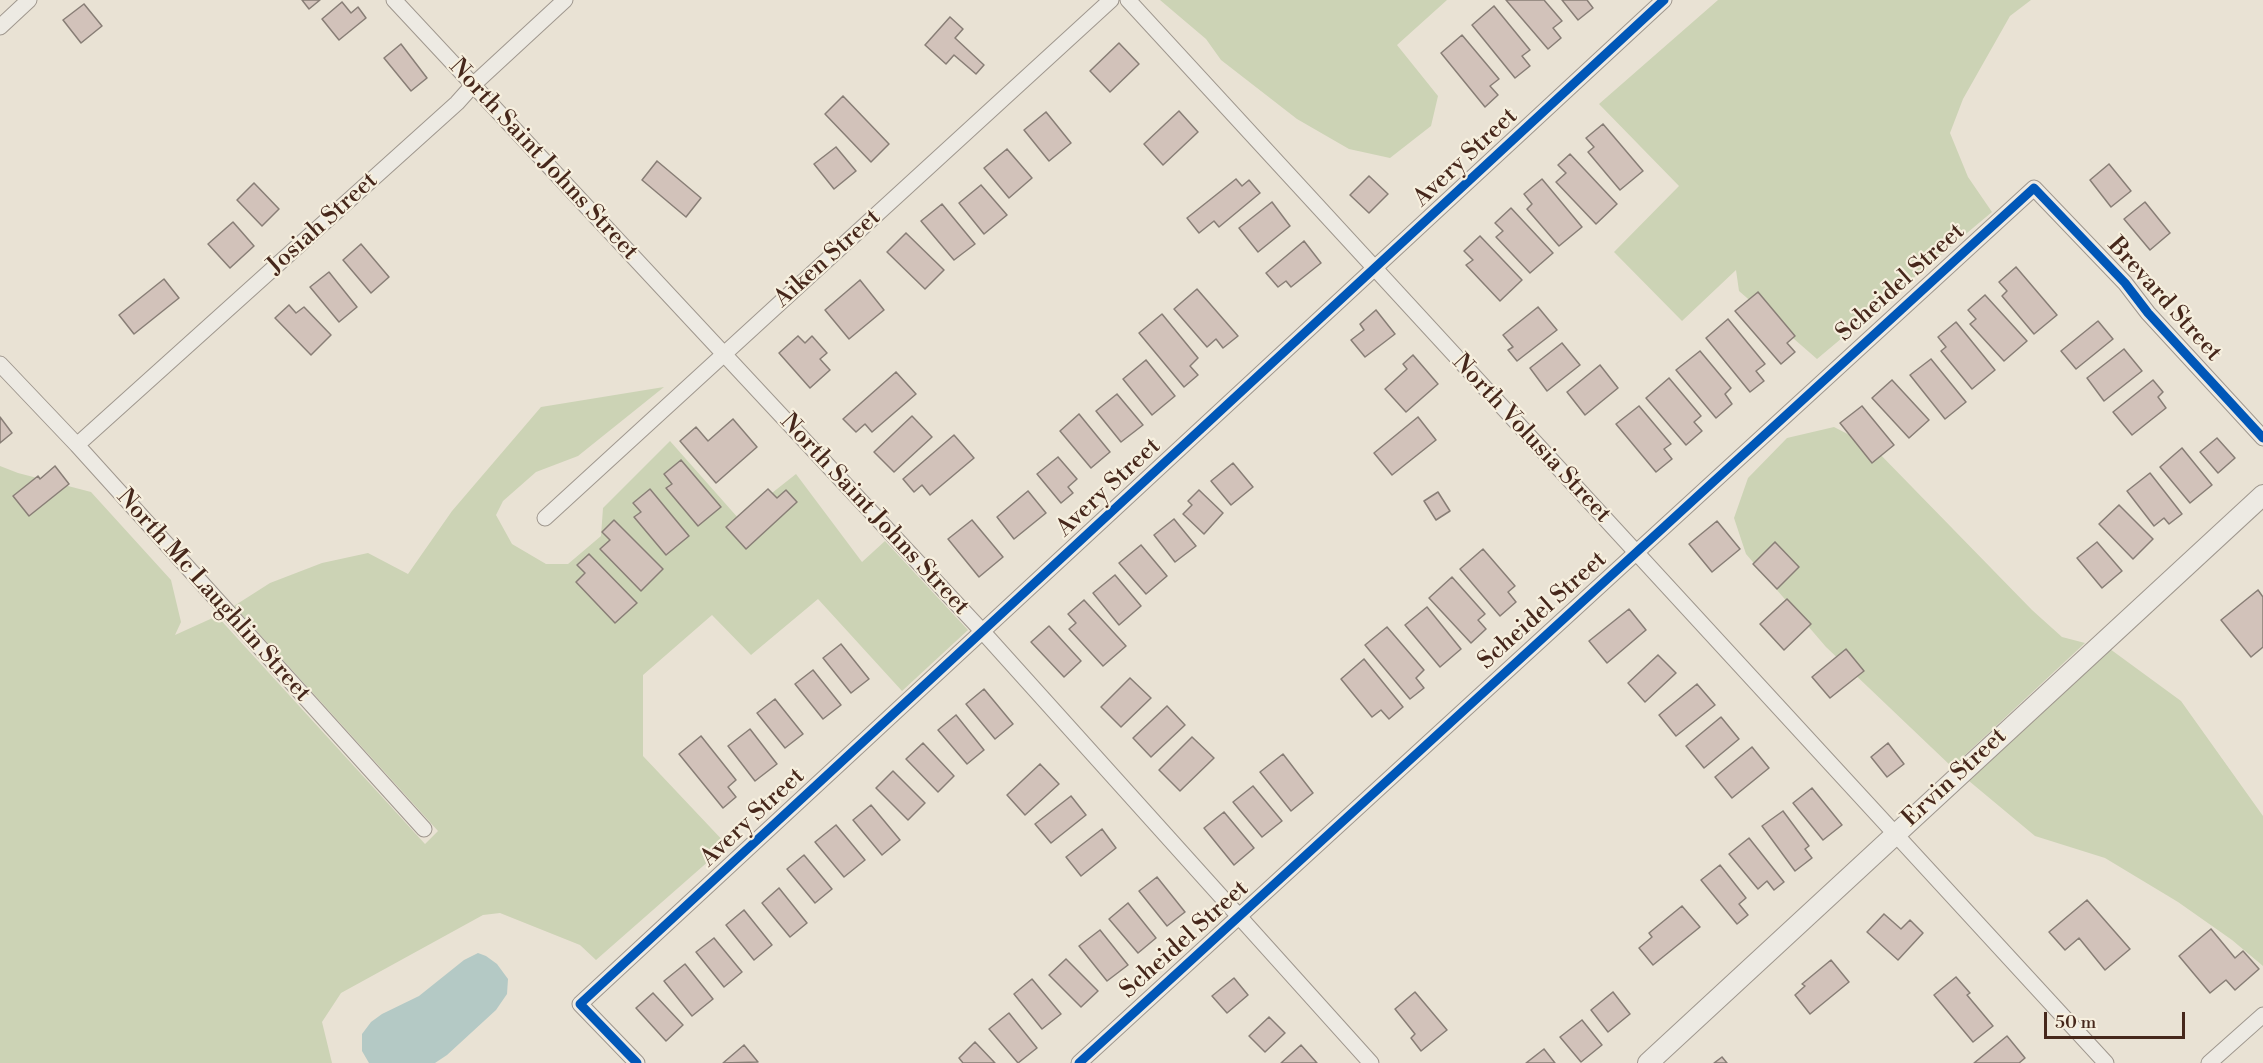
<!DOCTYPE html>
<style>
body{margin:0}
#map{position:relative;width:2263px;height:1063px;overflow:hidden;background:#e9e2d4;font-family:"Libre Bodoni",serif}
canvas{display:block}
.scale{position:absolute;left:2044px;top:1012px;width:141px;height:27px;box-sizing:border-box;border:3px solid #46271b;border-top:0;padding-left:8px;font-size:18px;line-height:21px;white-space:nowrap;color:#46271b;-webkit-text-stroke:4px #f6efde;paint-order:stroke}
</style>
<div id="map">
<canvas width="2263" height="1063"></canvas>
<div class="scale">50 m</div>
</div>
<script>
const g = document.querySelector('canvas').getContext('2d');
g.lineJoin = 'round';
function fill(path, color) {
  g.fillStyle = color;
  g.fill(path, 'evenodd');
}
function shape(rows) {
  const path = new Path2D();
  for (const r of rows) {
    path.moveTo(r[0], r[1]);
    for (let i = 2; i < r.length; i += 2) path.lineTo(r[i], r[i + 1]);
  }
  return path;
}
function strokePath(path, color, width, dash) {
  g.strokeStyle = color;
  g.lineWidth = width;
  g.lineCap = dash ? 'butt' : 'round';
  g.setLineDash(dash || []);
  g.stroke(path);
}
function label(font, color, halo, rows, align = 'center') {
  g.font = font + ' "Libre Bodoni",serif';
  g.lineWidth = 4.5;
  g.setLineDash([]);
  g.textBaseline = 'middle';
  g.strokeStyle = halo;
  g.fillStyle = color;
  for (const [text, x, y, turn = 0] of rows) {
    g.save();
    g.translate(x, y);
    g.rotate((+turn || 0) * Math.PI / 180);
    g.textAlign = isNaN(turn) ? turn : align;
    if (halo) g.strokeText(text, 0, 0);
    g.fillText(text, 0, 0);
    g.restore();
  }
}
fill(shape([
 [1160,0,1447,0,1397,45,1438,96,1431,126,1390,158,1349,149,1297,119,1221,60,1206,39],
 [1718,0,2031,0,2010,16,1963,99,1950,133,1968,177,1992,212,1817,359,1739,291,1736,270,1682,321,1614,252,1679,186,1599,104],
 [664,387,578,456,536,472,503,501,496,515,512,544,546,564,568,564,601,536,603,508,670,441,739,519,796,474,862,562,885,541,968,630,902,691,818,599,751,655,712,615,643,675,643,756,727,845,596,960,580,945,500,913,483,915,341,993,322,1022,332,1063,0,1063,0,466,18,473,91,492,171,580,181,622,175,635,217,616,425,844,438,831,234,606,270,583,322,563,368,553,408,574,452,511,541,407],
 [1834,427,1873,447,2032,610,2062,637,2085,643,1952,767,1826,647,1746,554,1734,518,1748,478,1787,438],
 [2110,649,2181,701,2263,816,2263,966,2232,940,2178,902,2105,858,2035,836,1969,781]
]), '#ccd3b5');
fill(shape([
 [478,953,486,956,497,964,508,979,507,994,496,1010,447,1055,435,1063,369,1063,362,1051,362,1034,371,1022,382,1014,419,996,464,960]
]), '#b4c9c5');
const building = shape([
 [302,0,320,0,309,9,302,0],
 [1506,0,1544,0,1562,21,1553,28,1561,38,1548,49,1506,0],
 [1562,0,1587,0,1593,8,1578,20,1562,0],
 [342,2,351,13,358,7,366,18,339,40,322,19,342,2],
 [84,4,102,26,81,43,63,20,84,4],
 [1494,6,1530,50,1522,56,1530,66,1515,78,1472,25,1494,6],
 [950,17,963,29,955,38,984,65,976,74,954,55,946,64,925,45,950,17],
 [1462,35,1499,79,1490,86,1498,95,1485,107,1441,53,1462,35],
 [1119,43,1139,64,1110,92,1090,71,1119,43],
 [401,44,427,78,411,91,384,58,401,44],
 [843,96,889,144,871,162,825,114,843,96],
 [1179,111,1198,132,1163,165,1144,144,1179,111],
 [1046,112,1071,143,1049,161,1024,130,1046,112],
 [1603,124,1643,171,1620,190,1588,152,1594,147,1586,138,1603,124],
 [836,147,856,171,834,189,814,164,836,147],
 [1007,149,1032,178,1009,198,984,168,1007,149],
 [1570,154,1617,204,1596,224,1556,182,1566,173,1558,165,1570,154],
 [657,161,701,198,686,217,642,180,657,161],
 [2109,164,2131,191,2111,207,2090,180,2109,164],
 [1369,176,1388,194,1369,213,1350,195,1369,176],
 [1236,179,1242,186,1249,180,1260,193,1219,227,1214,221,1199,233,1187,218,1236,179],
 [1542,179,1582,227,1559,246,1527,209,1532,204,1524,194,1542,179],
 [254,183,279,209,262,226,237,200,254,183],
 [981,185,1007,215,984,234,959,203,981,185],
 [1272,202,1290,226,1258,252,1239,228,1272,202],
 [2145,202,2170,233,2150,250,2124,219,2145,202],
 [942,204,975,244,954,260,921,221,942,204],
 [1511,208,1553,253,1530,273,1496,237,1503,231,1495,223,1511,208],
 [233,222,254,246,230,268,208,244,233,222],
 [906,233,944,270,925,289,887,252,906,233],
 [1480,236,1522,280,1500,301,1466,265,1473,260,1464,251,1480,236],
 [1304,241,1321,263,1291,287,1286,281,1278,287,1266,273,1304,241],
 [361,244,389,277,371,293,343,260,361,244],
 [2016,267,2057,315,2034,334,2002,296,2007,291,1999,282,2016,267],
 [329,272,357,307,339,322,310,287,329,272],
 [164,279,179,298,134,334,119,315,164,279],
 [860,280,884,310,849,339,825,310,860,280],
 [1197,289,1238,336,1223,348,1216,339,1207,347,1174,309,1197,289],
 [1758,292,1795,336,1787,343,1795,352,1781,364,1735,311,1758,292],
 [1985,295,2027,341,2004,361,1970,324,1976,319,1968,310,1985,295],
 [289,305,296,313,304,307,331,335,311,355,275,318,289,305],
 [1538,307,1557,330,1517,361,1508,350,1513,347,1503,335,1538,307],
 [1376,310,1395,334,1365,357,1351,340,1364,330,1360,324,1376,310],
 [1162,314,1198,358,1190,366,1198,375,1184,387,1139,333,1162,314],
 [1728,319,1765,364,1756,371,1764,381,1750,392,1706,338,1728,319],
 [2098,321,2113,339,2076,369,2061,351,2098,321],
 [1956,322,1995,370,1972,389,1941,351,1946,347,1938,337,1956,322],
 [798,336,805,343,812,336,827,353,820,359,830,370,810,388,779,353,798,336],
 [1562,343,1580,365,1547,391,1530,368,1562,343],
 [2124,349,2142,371,2104,401,2087,378,2124,349],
 [1700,351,1731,388,1725,394,1732,404,1716,418,1676,370,1700,351],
 [1413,355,1438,384,1406,412,1385,389,1407,369,1403,364,1413,355],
 [1931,359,1966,402,1945,419,1910,375,1931,359],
 [1146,360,1175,396,1152,415,1123,379,1146,360],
 [1600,365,1618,388,1585,415,1567,392,1600,365],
 [896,372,916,394,872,432,865,424,856,432,843,419,896,372],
 [1669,378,1701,416,1694,422,1702,431,1686,445,1646,398,1669,378],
 [1892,380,1929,420,1909,438,1872,398,1892,380],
 [2153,380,2163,392,2158,397,2166,408,2132,435,2113,412,2153,380],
 [1117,394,1143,425,1121,442,1096,411,1117,394],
 [1639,406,1671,444,1664,449,1672,459,1656,472,1616,424,1639,406],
 [1862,406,1894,445,1872,463,1840,423,1862,406],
 [1079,414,1110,452,1091,468,1060,431,1079,414],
 [912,416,932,437,894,472,874,452,912,416],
 [0,417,12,433,0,443,0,417],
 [1418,417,1436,440,1392,475,1374,453,1418,417],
 [733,419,757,447,716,483,680,441,696,427,708,441,733,419],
 [954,435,974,458,930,495,922,485,914,492,903,479,954,435],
 [2217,438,2235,458,2218,473,2200,452,2217,438],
 [2182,448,2212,485,2190,503,2160,467,2182,448],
 [1058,457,1077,479,1068,487,1073,493,1061,503,1037,474,1058,457],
 [681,460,721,507,698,526,666,488,672,484,664,474,681,460],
 [1233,463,1253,487,1231,505,1211,481,1233,463],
 [55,466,69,484,29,516,13,496,38,476,40,479,55,466],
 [2150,473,2182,514,2169,524,2164,518,2154,526,2127,491,2150,473],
 [650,489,689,536,666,555,634,517,641,512,633,503,650,489],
 [768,489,777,498,786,490,797,502,746,549,726,527,768,489],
 [1199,490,1223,513,1204,534,1183,514,1192,505,1188,501,1199,490],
 [1028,491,1046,513,1014,539,997,517,1028,491],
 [1438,492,1450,511,1436,520,1424,501,1438,492],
 [2119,505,2153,539,2133,559,2099,524,2119,505],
 [1174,519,1196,546,1175,562,1154,535,1174,519],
 [614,520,663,569,641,591,600,549,610,540,602,532,614,520],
 [972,520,1003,557,979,577,948,539,972,520],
 [1717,521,1740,549,1712,572,1689,544,1717,521],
 [1775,542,1799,567,1777,589,1753,564,1775,542],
 [2097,542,2122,571,2102,588,2077,558,2097,542],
 [1141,545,1167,576,1146,594,1119,563,1141,545],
 [1483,549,1515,586,1508,592,1516,602,1500,616,1460,569,1483,549],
 [589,554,637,603,615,623,576,582,585,573,577,565,589,554],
 [1115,575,1141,606,1119,625,1093,593,1115,575],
 [1452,577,1485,614,1478,620,1486,629,1471,643,1429,598,1452,577],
 [2258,590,2263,597,2263,647,2251,657,2221,620,2258,590],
 [1787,599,1811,624,1784,650,1760,624,1787,599],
 [1084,600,1126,646,1103,666,1069,629,1076,623,1068,614,1084,600],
 [1427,607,1461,649,1440,667,1405,625,1427,607],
 [1629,609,1646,630,1607,663,1589,641,1629,609],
 [1049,626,1081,661,1064,677,1031,642,1049,626],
 [1387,627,1424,670,1416,678,1424,688,1410,699,1365,645,1387,627],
 [841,644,869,679,851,693,823,658,841,644],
 [1846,649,1864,671,1830,698,1812,677,1846,649],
 [1658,655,1676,673,1645,702,1628,683,1658,655],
 [1364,659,1403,707,1389,719,1381,710,1372,717,1341,679,1364,659],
 [813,670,841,705,823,719,795,684,813,670],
 [1130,678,1151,698,1121,727,1101,707,1130,678],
 [1697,684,1715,705,1676,736,1659,715,1697,684],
 [984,689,1013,724,995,739,966,704,984,689],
 [775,699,803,734,785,748,757,713,775,699],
 [1167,706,1185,725,1151,757,1133,738,1167,706],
 [956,715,984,750,967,764,938,730,956,715],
 [1721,717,1739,739,1704,768,1686,746,1721,717],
 [750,729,777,764,755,781,728,746,750,729],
 [701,736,736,780,728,787,736,797,723,808,679,754,701,736],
 [1192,737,1214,758,1180,791,1159,770,1192,737],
 [923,743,954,776,938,792,906,759,923,743],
 [1888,743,1904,764,1887,777,1871,757,1888,743],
 [1752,747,1769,768,1732,798,1715,777,1752,747],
 [1283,754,1313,793,1291,811,1260,772,1283,754],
 [1040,764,1059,784,1025,815,1007,795,1040,764],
 [893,771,925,803,908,820,876,788,893,771],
 [1253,786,1282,821,1262,837,1233,802,1253,786],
 [1812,788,1842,825,1823,840,1793,803,1812,788],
 [1071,796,1086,815,1051,843,1035,824,1071,796],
 [871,805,900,840,882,855,853,820,871,805],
 [1783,811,1809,846,1805,849,1812,858,1795,871,1762,826,1783,811],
 [1224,812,1254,848,1234,865,1204,828,1224,812],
 [836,825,865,860,844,877,815,842,836,825],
 [1102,829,1116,848,1081,876,1066,857,1102,829],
 [1749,838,1784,882,1774,890,1767,881,1758,889,1729,854,1749,838],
 [804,855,832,889,815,903,787,869,804,855],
 [1720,865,1746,898,1739,904,1748,915,1737,924,1701,880,1720,865],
 [1157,877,1185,912,1167,926,1139,891,1157,877],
 [779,888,807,923,790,937,762,903,779,888],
 [2087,900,2130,949,2105,970,2079,938,2065,950,2049,932,2087,900],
 [1128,903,1156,938,1138,953,1109,919,1128,903],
 [1682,906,1700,927,1653,965,1639,948,1652,937,1649,933,1682,906],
 [744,910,772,945,754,960,726,925,744,910],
 [1884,914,1901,929,1910,920,1923,933,1898,960,1867,932,1884,914],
 [2211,929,2235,958,2243,951,2259,969,2235,990,2226,980,2210,993,2179,956,2211,929],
 [1100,930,1128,965,1107,981,1079,946,1100,930],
 [714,938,742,972,724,987,696,952,714,938],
 [1066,959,1098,991,1081,1007,1049,975,1066,959],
 [1831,960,1849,982,1810,1014,1795,995,1805,986,1802,984,1831,960],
 [685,964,713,999,692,1016,664,981,685,964],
 [1956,977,1970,993,1967,995,1993,1026,1973,1042,1934,995,1956,977],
 [1234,978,1248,995,1227,1013,1212,996,1234,978],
 [1032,979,1061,1014,1042,1029,1014,994,1032,979],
 [1415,992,1447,1030,1421,1051,1411,1038,1415,1034,1395,1009,1415,992],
 [1613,992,1630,1014,1608,1032,1591,1010,1613,992],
 [653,993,683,1025,666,1041,636,1008,653,993],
 [1009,1013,1037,1048,1018,1063,989,1029,1009,1013],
 [1269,1017,1285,1033,1265,1052,1249,1036,1269,1017],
 [1582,1020,1602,1045,1581,1062,1560,1037,1582,1020],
 [2007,1036,2025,1058,2019,1063,1974,1063,2007,1036],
 [975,1042,995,1063,963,1063,959,1058,975,1042],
 [744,1045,758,1062,723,1063,744,1045],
 [1301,1045,1317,1063,1281,1063,1301,1045],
 [1544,1049,1555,1063,1526,1063,1544,1049],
 [1722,1057,1727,1063,1714,1063,1722,1057]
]);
fill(building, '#d2c2ba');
strokePath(building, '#887e76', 1.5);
const minor = shape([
 [394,0,983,632,1371,1063],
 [1128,0,2106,1063],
 [0,27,29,0],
 [0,364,77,445,424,829],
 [77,445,457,103,474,84,565,0],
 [545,518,1111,0],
 [637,1063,580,1004,1664,0],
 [1079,1063,2034,188,2125,283,2148,313,2263,438],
 [2209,1063,2263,1015]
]);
const tertiary = shape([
 [1648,1063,2263,495]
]);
strokePath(minor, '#9f978e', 17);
strokePath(tertiary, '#9f978e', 22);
strokePath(minor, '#edeae3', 15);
strokePath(tertiary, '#edeae3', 20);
strokePath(shape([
 [637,1063,580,1004,1664,0],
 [1079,1063,2034,188,2125,283,2148,313,2263,438]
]), '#0057b8', 9);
label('24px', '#46271b', '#f6efde', [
 ["Avery Street",1466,158,-43],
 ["North Saint Johns Street",543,160,47],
 ["Josiah Street",323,224,-42],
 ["Aiken Street",828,259,-42],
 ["Scheidel Street",1901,283,-42],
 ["Brevard Street",2164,300,48],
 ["North Volusia Street",1531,439,47],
 ["Avery Street",1109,488,-43],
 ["North Saint Johns Street",874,515,47],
 ["North Mc Laughlin Street",213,596,48],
 ["Scheidel Street",1543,611,-42],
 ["Ervin Street",1955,778,-43],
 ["Avery Street",753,818,-43],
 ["Scheidel Street",1185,940,-42]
]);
</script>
